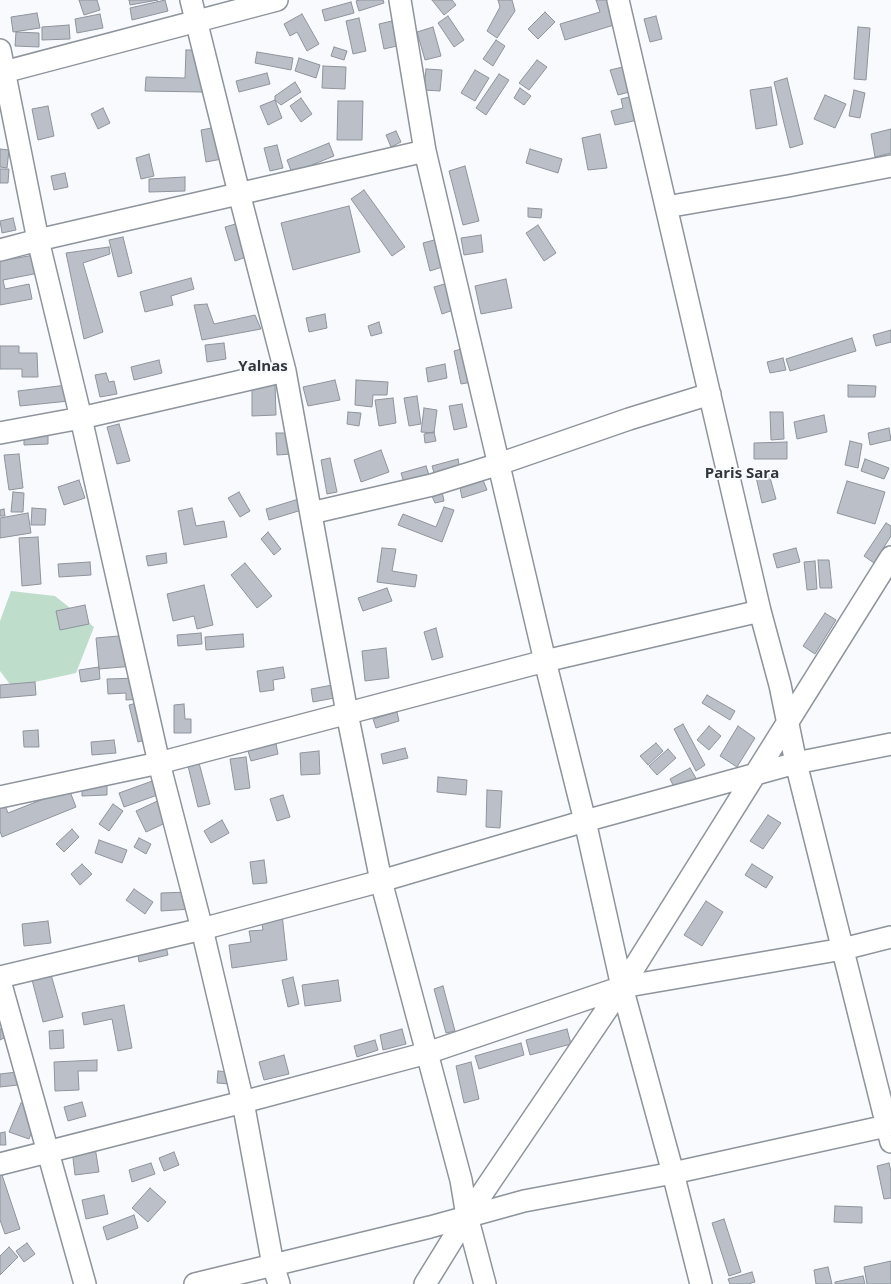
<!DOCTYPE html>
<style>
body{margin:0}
canvas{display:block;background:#f8fafe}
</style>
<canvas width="891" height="1284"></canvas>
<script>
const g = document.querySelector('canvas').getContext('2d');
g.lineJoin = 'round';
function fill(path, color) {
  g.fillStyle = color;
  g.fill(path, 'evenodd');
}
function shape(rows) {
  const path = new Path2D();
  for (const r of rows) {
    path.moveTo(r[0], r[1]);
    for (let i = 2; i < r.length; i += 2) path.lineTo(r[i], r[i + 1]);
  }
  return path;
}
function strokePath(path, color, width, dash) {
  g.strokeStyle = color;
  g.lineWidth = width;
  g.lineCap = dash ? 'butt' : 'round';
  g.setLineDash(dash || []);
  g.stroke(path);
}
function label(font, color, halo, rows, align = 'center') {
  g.font = font + ' "Open Sans",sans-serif';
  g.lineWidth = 4;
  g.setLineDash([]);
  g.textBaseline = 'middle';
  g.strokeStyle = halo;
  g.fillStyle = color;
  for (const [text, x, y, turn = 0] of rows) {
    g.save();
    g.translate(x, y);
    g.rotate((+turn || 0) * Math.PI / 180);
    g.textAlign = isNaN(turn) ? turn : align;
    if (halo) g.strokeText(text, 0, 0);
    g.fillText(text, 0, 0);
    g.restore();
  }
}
fill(shape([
 [11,591,55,596,94,627,76,673,12,687,0,671,0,621]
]), '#beddcb');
const building = shape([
 [79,0,97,0,100,10,84,15,79,0],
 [129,0,158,0,130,5,129,0],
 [165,0,168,11,132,20,130,8,165,0],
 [359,0,383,0,384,3,359,11,356,1,359,0],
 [432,0,452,0,456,5,444,15,432,0],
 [498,0,512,0,515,11,497,38,487,31,500,7,498,0],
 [596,0,607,0,614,25,565,40,560,24,600,12,596,0],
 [351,2,354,13,325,21,322,10,351,2],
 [545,12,555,22,538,39,528,29,545,12],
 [37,13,40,28,13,32,11,17,37,13],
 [100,14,103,28,77,33,75,19,100,14],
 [302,14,319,44,307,51,297,32,290,36,284,24,302,14],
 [448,16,464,40,454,47,438,23,448,16],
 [656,16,662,39,650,42,644,19,656,16],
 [359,18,366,51,353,54,346,21,359,18],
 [392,21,397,46,384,49,379,24,392,21],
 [69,25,70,39,42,40,42,27,69,25],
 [433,27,441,56,425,60,417,32,433,27],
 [858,27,870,28,866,80,854,79,858,27],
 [16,32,39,33,39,47,15,46,16,32],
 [496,40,505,46,493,66,483,59,496,40],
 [334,47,347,51,344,60,331,56,334,47],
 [186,50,203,50,202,92,145,91,146,77,185,78,186,50],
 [257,52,293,58,291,70,255,63,257,52],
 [299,58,320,65,316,78,295,71,299,58],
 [537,60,547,67,529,90,519,83,537,60],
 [323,66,346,67,345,89,322,88,323,66],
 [627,66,633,91,618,95,610,70,627,66],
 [426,69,442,70,440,91,424,90,426,69],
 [475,70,489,78,475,101,461,93,475,70],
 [267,73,270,84,239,92,236,81,267,73],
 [499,74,509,80,486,115,476,108,499,74],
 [787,78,803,144,790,148,774,82,787,78],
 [295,82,301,92,281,105,275,100,275,96,295,82],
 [771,87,777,125,756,129,750,90,771,87],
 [520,88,531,96,524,105,514,98,520,88],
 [854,90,865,93,860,118,849,116,854,90],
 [825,95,846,104,835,128,814,119,825,95],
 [633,96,638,120,615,125,611,111,623,108,621,99,633,96],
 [301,98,312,114,301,122,290,106,301,98],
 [275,100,282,118,268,125,260,106,275,100],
 [338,101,363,101,362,140,337,140,338,101],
 [48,106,54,136,38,140,32,109,48,106],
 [103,108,110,123,98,129,91,114,103,108],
 [217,127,222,159,206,162,201,130,217,127],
 [891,129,891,153,875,157,871,134,891,129],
 [396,131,401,142,391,147,386,135,396,131],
 [600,134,607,168,588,170,582,138,600,134],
 [329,143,334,156,292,173,287,160,329,143],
 [277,145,283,168,270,171,264,148,277,145],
 [0,149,9,150,7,168,0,167,0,149],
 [530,149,562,159,558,173,526,163,530,149],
 [149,154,154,176,141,179,136,158,149,154],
 [465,166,479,221,463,225,449,171,465,166],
 [0,169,9,169,8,183,0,183,0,169],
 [65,173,68,187,54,190,51,176,65,173],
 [185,177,185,191,149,192,149,179,185,177],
 [364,190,405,247,392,256,351,199,364,190],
 [349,206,360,252,293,270,281,223,349,206],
 [528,208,542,209,541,218,528,217,528,208],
 [13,218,16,230,2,233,0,221,13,218],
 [239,223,249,256,235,261,225,227,239,223],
 [538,225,556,253,544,261,526,233,538,225],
 [481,235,483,252,464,255,461,238,481,235],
 [123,237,132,273,118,277,109,240,123,237],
 [438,239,445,266,430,271,423,243,438,239],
 [109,247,110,254,83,263,103,332,84,339,66,253,109,247],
 [40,254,44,272,3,280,5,289,29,284,32,299,0,305,0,261,40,254],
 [191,278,194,289,171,296,173,305,145,312,140,292,191,278],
 [506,279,512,308,481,314,475,286,506,279],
 [448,283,456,309,442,314,434,287,448,283],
 [207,304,214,324,255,315,261,329,202,340,194,305,207,304],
 [325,314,327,328,309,332,306,318,325,314],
 [379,322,382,333,371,336,368,326,379,322],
 [891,330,891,342,876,346,873,335,891,330],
 [852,338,856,351,790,371,786,359,852,338],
 [224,343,226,359,207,362,205,345,224,343],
 [0,346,19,346,19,353,37,353,38,377,22,377,22,369,0,369,0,346],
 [465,348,472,382,461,384,454,351,465,348],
 [783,358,786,370,770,373,767,362,783,358],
 [159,360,162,373,134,380,131,367,159,360],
 [445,364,447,378,428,382,426,368,445,364],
 [106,373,109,382,114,381,117,394,100,397,95,375,106,373],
 [335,380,340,400,308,406,303,387,335,380],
 [356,380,388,382,387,395,373,395,372,407,355,405,356,380],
 [275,383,276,415,252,416,252,384,275,383],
 [67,385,69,401,20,406,18,391,67,385],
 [848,385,876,386,875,397,848,397,848,385],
 [417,396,421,424,409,426,404,398,417,396],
 [393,398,396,423,379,426,375,400,393,398],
 [462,404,467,427,454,430,449,406,462,404],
 [424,408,437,410,434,433,421,432,424,408],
 [348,412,361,413,359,426,347,424,348,412],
 [770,412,783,412,784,439,771,440,770,412],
 [824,415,827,432,797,439,794,422,824,415],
 [119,424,130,461,117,464,107,427,119,424],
 [889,428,891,440,870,445,868,433,889,428],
 [48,432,48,444,24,445,24,433,48,432],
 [434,432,436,441,425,443,424,434,434,432],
 [276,433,291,433,292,454,277,455,276,433],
 [850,441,862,444,858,468,845,465,850,441],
 [787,442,787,459,754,459,754,443,787,442],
 [381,450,389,472,361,482,354,460,381,450],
 [19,454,23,488,9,490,4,455,19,454],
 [330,458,337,492,327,494,321,460,330,458],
 [458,459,460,470,435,476,432,466,458,459],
 [865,459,889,468,884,479,861,471,865,459],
 [426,466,429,475,404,483,401,473,426,466],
 [769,474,776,499,762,503,756,477,769,474],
 [79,480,85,498,64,505,58,487,79,480],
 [483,480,487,490,462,498,460,488,483,480],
 [847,481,885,492,875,524,837,513,847,481],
 [442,491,444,501,435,503,431,494,442,491],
 [13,492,24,493,23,512,11,512,13,492],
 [239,492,250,511,240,517,228,498,239,492],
 [302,498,305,509,269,520,266,509,302,498],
 [444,507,454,510,442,542,398,525,403,514,436,527,444,507],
 [32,508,46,509,45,525,31,525,32,508],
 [192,508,196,526,224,521,227,537,184,545,178,511,192,508],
 [4,509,5,516,0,516,0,510,4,509],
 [28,513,31,533,0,538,0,518,28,513],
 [886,523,891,526,891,536,874,563,864,556,886,523],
 [268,532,281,549,274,555,261,539,268,532],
 [38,537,41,584,22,586,19,538,38,537],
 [382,548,396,549,392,571,417,575,415,587,377,582,382,548],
 [796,548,800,562,777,568,773,554,796,548],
 [166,553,167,563,148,566,146,556,166,553],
 [818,560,829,560,832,588,820,588,818,560],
 [815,561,817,589,807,590,804,562,815,561],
 [90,562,91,575,59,577,58,564,90,562],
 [245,563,272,596,257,608,231,575,245,563],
 [204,585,213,625,197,629,194,616,173,621,167,594,204,585],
 [387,588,392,601,363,611,358,598,387,588],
 [85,605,89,624,60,630,56,611,85,605],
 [825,613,836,620,815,654,803,646,825,613],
 [436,628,443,657,432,660,424,632,436,628],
 [201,633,202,644,178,646,177,635,201,633],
 [243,634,244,647,206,650,205,637,243,634],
 [130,635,134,666,99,669,96,638,130,635],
 [386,648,389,678,365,681,362,651,386,648],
 [99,667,100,679,81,682,79,670,99,667],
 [283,667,285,678,273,680,274,690,260,692,257,671,283,667],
 [140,678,141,699,126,700,126,693,108,694,107,679,140,678],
 [35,682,36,695,0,698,0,685,35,682],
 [338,684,340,697,313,702,311,689,338,684],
 [707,695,735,711,730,720,702,703,707,695],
 [144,701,153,738,138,742,129,705,144,701],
 [184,704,185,719,191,719,191,733,174,733,174,705,184,704],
 [397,712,399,721,376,728,373,719,397,712],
 [683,724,705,765,696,771,674,729,683,724],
 [709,726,721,736,709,750,697,740,709,726],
 [738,726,755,738,737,767,720,756,738,726],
 [38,730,39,747,24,747,23,731,38,730],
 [114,740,116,753,92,755,91,742,114,740],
 [656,743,663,751,648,765,640,756,656,743],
 [276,744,278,754,251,761,248,751,276,744],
 [405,748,408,758,383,764,381,754,405,748],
 [668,749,676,758,657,775,649,766,668,749],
 [319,751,320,774,301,775,300,753,319,751],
 [246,757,250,788,235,790,230,759,246,757],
 [199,763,210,804,198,807,188,766,199,763],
 [690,768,697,780,676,791,670,779,690,768],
 [438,777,467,780,466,795,437,792,438,777],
 [158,779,163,793,124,807,119,793,158,779],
 [107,781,107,795,82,796,82,782,107,781],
 [69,789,76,807,2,837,0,831,0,805,4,803,8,813,69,789],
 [487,790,502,791,500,828,486,827,487,790],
 [283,795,290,817,277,821,270,799,283,795],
 [164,798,174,819,146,832,136,811,164,798],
 [113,804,123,811,109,831,99,824,113,804],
 [768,815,781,823,763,849,750,841,768,815],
 [222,820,229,833,211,843,204,831,222,820],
 [72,829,79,837,64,852,56,844,72,829],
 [139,838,151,844,146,854,134,847,139,838],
 [99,840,127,850,122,863,95,853,99,840],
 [264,860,267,883,253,884,250,862,264,860],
 [82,864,92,874,80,885,71,874,82,864],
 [752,864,773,877,766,888,745,875,752,864],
 [134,889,153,902,145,914,126,900,134,889],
 [190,892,191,909,161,911,161,893,190,892],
 [706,901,723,912,702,946,684,935,706,901],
 [282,914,287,960,232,968,229,945,251,942,249,931,263,930,261,917,282,914],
 [48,921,51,943,24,946,22,924,48,921],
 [165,942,168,955,139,962,137,949,165,942],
 [50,971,63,1017,43,1022,31,976,50,971],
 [293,977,299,1004,288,1007,282,980,293,977],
 [338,980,341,1001,305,1006,302,985,338,980],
 [443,986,455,1031,446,1033,434,989,443,986],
 [124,1005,132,1048,118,1051,112,1019,84,1025,82,1013,124,1005],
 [8,1025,12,1034,0,1040,0,1029,8,1025],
 [402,1029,406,1044,383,1050,380,1035,402,1029],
 [567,1029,571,1044,530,1055,526,1040,567,1029],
 [63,1030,64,1048,50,1049,49,1031,63,1030],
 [375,1040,378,1050,357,1057,354,1046,375,1040],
 [521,1043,524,1055,479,1069,475,1056,521,1043],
 [284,1055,289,1074,264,1080,259,1062,284,1055],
 [97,1060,97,1071,78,1071,79,1090,55,1091,54,1062,97,1060],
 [471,1062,479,1099,464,1103,456,1066,471,1062],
 [218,1071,231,1072,230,1084,217,1083,218,1071],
 [17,1072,18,1085,0,1087,0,1074,17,1072],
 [82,1102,86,1116,68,1121,64,1107,82,1102],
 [21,1103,40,1111,29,1139,9,1132,21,1103],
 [5,1132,6,1145,0,1145,0,1133,5,1132],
 [95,1147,99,1172,75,1175,72,1150,95,1147],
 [174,1152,179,1165,164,1171,159,1158,174,1152],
 [151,1163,155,1174,132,1182,129,1170,151,1163],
 [889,1163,891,1172,891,1198,884,1199,877,1166,889,1163],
 [0,1172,1,1172,20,1229,5,1234,0,1220,0,1172],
 [150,1188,166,1202,148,1222,132,1208,150,1188],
 [104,1195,108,1214,86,1219,82,1200,104,1195],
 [835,1206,862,1207,862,1223,834,1222,835,1206],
 [134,1215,138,1228,107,1240,103,1227,134,1215],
 [724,1219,741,1272,729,1276,712,1223,724,1219],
 [27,1243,35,1254,24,1262,16,1251,27,1243],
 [9,1247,18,1257,0,1275,0,1256,9,1247],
 [891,1261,891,1284,867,1284,864,1267,891,1261],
 [828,1267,832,1284,816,1284,814,1270,828,1267],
 [752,1272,755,1282,748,1284,730,1284,728,1279,752,1272],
 [863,1276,865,1284,835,1284,835,1282,863,1276]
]);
fill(building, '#babfc8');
strokePath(building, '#8f949c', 1);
const street = shape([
 [191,0,239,193,285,371,347,713,381,881,461,1180,467,1216,485,1284],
 [400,0,425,151,545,661,585,821,622,987,673,1173,701,1284],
 [618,0,760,611,780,685,796,763,891,1142],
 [0,50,38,240,81,418,159,763,202,929,243,1102,273,1265,279,1284],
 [0,73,277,0],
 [666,207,788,186,891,166],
 [0,250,38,240,425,151],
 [0,433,81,418,285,371],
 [311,513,432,485,499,464,629,419,710,394],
 [0,797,159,763,545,661,760,611],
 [0,977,202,929,381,881,585,821,796,763,891,744],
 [0,981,85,1284],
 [0,1164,243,1102,427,1053,622,987,843,949,891,937],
 [195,1284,430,1227,524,1201,673,1173,891,1125],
 [425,1284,467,1216,622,987,891,557]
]);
strokePath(street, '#8e949c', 24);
strokePath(street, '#fff', 21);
label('bold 15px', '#32373d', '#f8fafe', [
 ["Yalnas",263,367],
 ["Paris Sara",742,474]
]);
</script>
